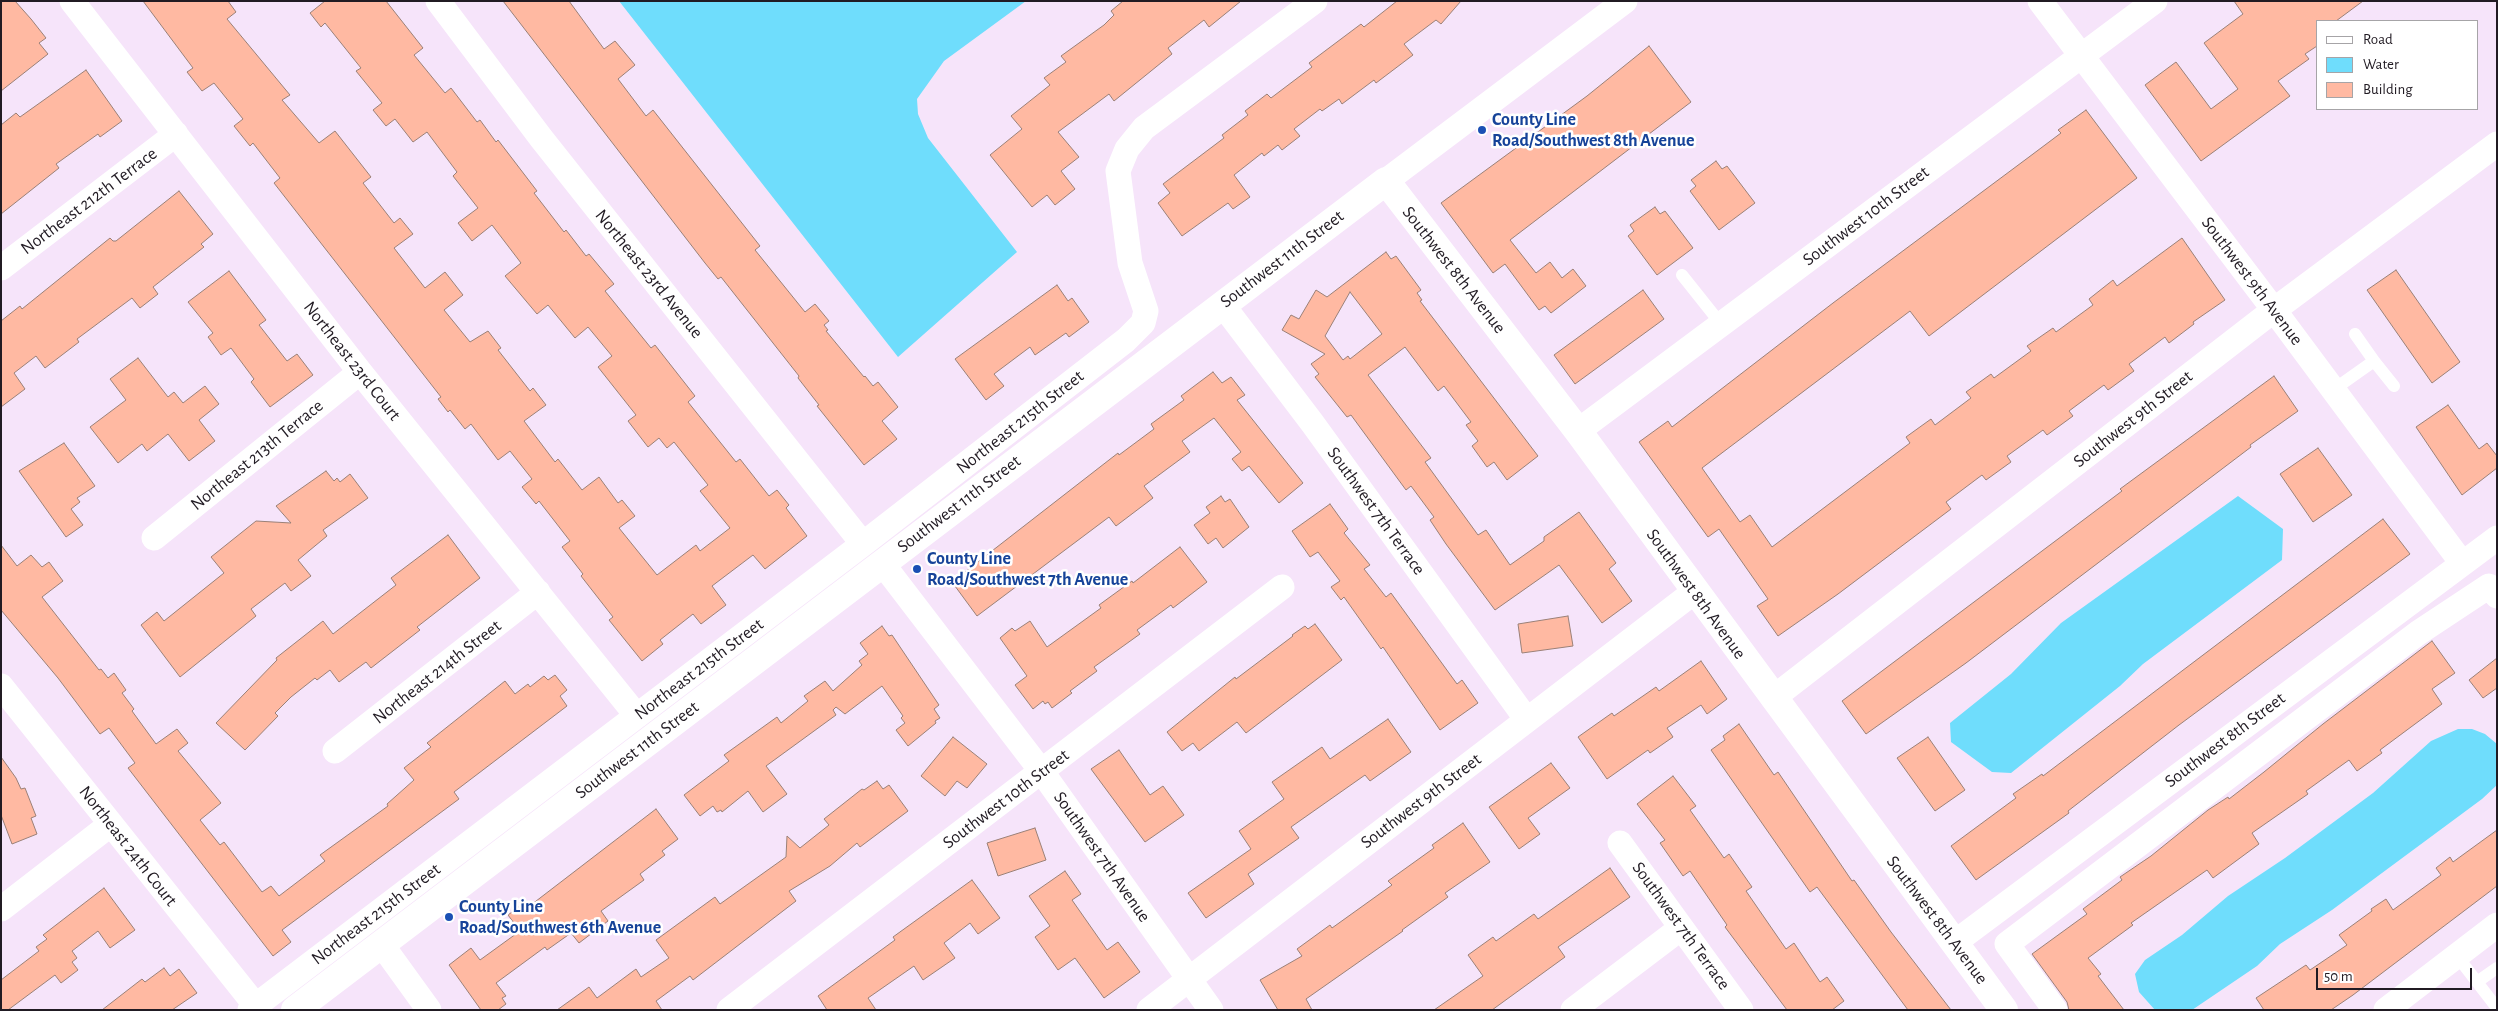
<!DOCTYPE html>
<style>
body{margin:0}
#map{position:relative;width:2498px;height:1011px;overflow:hidden;background:#f6e4fa;font-family:"Alegreya Sans",sans-serif}
canvas{display:block}
.frame{position:absolute;inset:0;border:2px solid #211b23;pointer-events:none}
.legend{position:absolute;left:2316px;top:20px;width:162px;height:90px;box-sizing:border-box;background:#fff;border:1px solid #a6a4a7;margin:0;padding:6px 9px;list-style:none;font-size:15px;color:#211b23}
.legend li{display:flex;align-items:center;gap:10px;height:25px}
.legend b{width:25px;border:1px solid #a6a4a7}
.scale{position:absolute;left:2316px;top:968px;width:156px;height:22px;box-sizing:border-box;border:2px solid #211b23;border-top:0;padding-left:6px;font-size:15px;line-height:18px;white-space:nowrap;color:#211b23;-webkit-text-stroke:4px #fff;paint-order:stroke}
</style>
<div id="map">
<canvas width="2498" height="1011"></canvas>
<div class="frame"></div>
<ul class="legend">
<li><b style="height:6px;background:#fff"></b>Road</li>
<li><b style="height:14px;background:#6fddfc"></b>Water</li>
<li><b style="height:14px;background:#ffb9a2"></b>Building</li>
</ul>
<div class="scale">50 m</div>
</div>
<script>
const g = document.querySelector('canvas').getContext('2d');
g.lineJoin = 'round';
function fill(path, color) {
  g.fillStyle = color;
  g.fill(path, 'evenodd');
}
function shape(rows) {
  const path = new Path2D();
  for (const r of rows) {
    path.moveTo(r[0], r[1]);
    for (let i = 2; i < r.length; i += 2) path.lineTo(r[i], r[i + 1]);
  }
  return path;
}
function strokePath(path, color, width, dash) {
  g.strokeStyle = color;
  g.lineWidth = width;
  g.lineCap = dash ? 'butt' : 'round';
  g.setLineDash(dash || []);
  g.stroke(path);
}
function label(font, color, halo, rows, align = 'center') {
  g.font = font + ' "Alegreya Sans",sans-serif';
  g.lineWidth = 5;
  g.setLineDash([]);
  g.textBaseline = 'middle';
  g.strokeStyle = halo;
  g.fillStyle = color;
  for (const [text, x, y, turn = 0] of rows) {
    g.save();
    g.translate(x, y);
    g.rotate((+turn || 0) * Math.PI / 180);
    g.textAlign = isNaN(turn) ? turn : align;
    if (halo) g.strokeText(text, 0, 0);
    g.fillText(text, 0, 0);
    g.restore();
  }
}
fill(shape([
 [619,1,1026,1,944,61,917,99,918,114,928,138,1017,252,898,357],
 [2238,496,2283,529,2282,560,2143,664,2120,686,2011,773,1992,772,1951,742,1950,723,2011,674,2061,623],
 [2458,729,2472,729,2485,734,2497,744,2497,785,2482,799,2332,910,2280,944,2257,966,2192,1010,2155,1010,2139,992,2135,974,2145,960,2182,935,2228,896,2285,858,2373,793,2431,741]
]), '#6fddfc');
const building = shape([
 [1,1,15,1,31,19,46,38,39,43,48,54,1,91,1,1],
 [143,1,228,1,236,12,227,19,290,95,282,100,319,143,335,131,371,177,363,183,394,223,400,218,413,234,394,248,425,288,445,272,463,295,444,310,470,342,488,331,501,348,498,350,530,391,533,388,546,405,524,421,555,462,558,459,582,490,599,477,618,503,622,500,635,516,619,528,657,575,696,545,700,551,730,528,700,491,708,485,674,442,667,448,659,438,648,447,628,421,636,415,598,367,612,356,588,327,575,338,548,305,537,314,505,276,521,263,492,225,472,241,458,223,478,208,453,176,457,172,427,132,413,142,395,119,386,126,373,110,382,103,356,71,361,68,325,23,321,27,310,13,325,1,386,1,423,48,414,55,445,93,451,88,477,122,480,120,496,142,498,140,537,191,534,193,564,232,566,230,586,256,589,254,614,284,605,291,651,348,655,345,695,396,688,402,736,462,740,459,769,496,777,490,789,505,786,508,807,536,765,569,753,555,712,586,726,605,701,624,693,614,660,640,663,644,642,661,609,620,613,617,581,576,583,574,562,547,570,541,539,501,536,504,522,487,532,479,510,451,498,460,471,424,465,429,450,410,448,412,438,399,441,397,274,183,280,178,253,143,250,146,234,126,243,119,214,83,202,91,187,72,193,68,143,1],
 [503,1,569,1,604,49,615,41,635,65,618,79,646,116,653,110,760,246,755,250,805,312,815,304,829,321,824,325,828,330,826,331,864,377,865,376,873,386,878,382,898,407,882,421,897,439,864,465,817,406,819,405,798,378,799,376,721,277,718,279,705,263,503,1],
 [1123,1,1241,1,1209,27,1204,20,1168,48,1172,54,1114,101,1109,94,1058,132,1079,157,1061,171,1075,189,1055,205,1047,195,1032,207,990,155,1022,129,1011,116,1050,85,1044,78,1066,62,1061,56,1104,25,1114,15,1111,11,1123,1],
 [1397,1,1461,1,1441,24,1436,20,1404,44,1413,55,1376,83,1374,80,1342,104,1339,99,1322,111,1320,109,1294,129,1300,136,1282,150,1278,145,1264,156,1262,153,1234,175,1250,197,1233,209,1228,203,1182,236,1158,203,1170,193,1163,184,1224,138,1222,135,1248,115,1245,111,1267,94,1271,98,1312,67,1309,63,1361,24,1364,27,1397,1],
 [2234,1,2363,1,2336,21,2317,21,2317,46,2305,54,2309,59,2278,81,2290,96,2201,161,2145,85,2176,62,2211,109,2238,89,2204,43,2243,14,2234,1],
 [1649,46,1691,102,1510,240,1536,273,1550,262,1562,278,1573,269,1586,286,1551,313,1545,306,1539,310,1505,264,1493,273,1441,203,1587,96,1649,46],
 [86,70,122,121,100,137,98,134,56,164,59,168,1,214,1,125,16,113,20,117,86,70],
 [2086,110,2137,178,1929,336,1910,311,1702,468,1740,522,1750,515,1772,547,1910,443,1906,437,1931,419,1935,425,1971,398,1966,392,1991,374,1994,378,2031,351,2027,346,2053,328,2056,332,2093,305,2089,299,2113,280,2117,286,2182,238,2225,300,2193,322,2194,324,2169,343,2165,337,2129,364,2134,371,2108,390,2104,385,2069,411,2073,416,2047,435,2043,430,2007,456,2011,462,1986,480,1982,475,1946,502,1951,509,1838,594,1778,636,1757,606,1768,599,1719,529,1708,537,1639,442,1668,421,1672,427,1833,303,2029,157,2061,133,2058,130,2086,110],
 [1716,161,1722,169,1727,166,1755,203,1719,230,1690,191,1696,186,1691,180,1716,161],
 [179,191,213,234,201,244,204,247,153,287,158,294,140,308,132,298,77,339,79,342,45,368,36,356,14,373,25,389,1,407,1,321,20,306,22,309,110,238,113,241,116,241,179,191],
 [1655,207,1660,214,1665,211,1693,248,1657,275,1628,236,1634,231,1630,225,1655,207],
 [1386,252,1391,259,1396,256,1421,290,1417,293,1422,300,1420,301,1538,456,1507,480,1494,462,1487,467,1472,446,1478,441,1466,425,1471,422,1444,386,1438,391,1405,347,1368,375,1431,458,1425,462,1478,535,1486,530,1510,565,1544,541,1544,537,1579,512,1616,563,1609,569,1632,601,1602,623,1559,565,1495,610,1446,544,1430,520,1434,517,1411,486,1406,490,1351,415,1347,417,1315,377,1319,374,1311,364,1325,354,1282,330,1291,315,1299,319,1316,290,1327,297,1386,252],
 [1350,292,1382,334,1350,359,1348,356,1343,360,1325,336,1350,292],
 [2396,270,2460,362,2432,383,2367,290,2396,270],
 [229,271,266,320,259,325,287,361,297,354,313,375,270,407,251,382,254,379,231,348,221,355,208,337,213,333,188,302,229,271],
 [1057,285,1068,301,1072,298,1089,322,1069,337,1066,333,1035,355,1030,347,994,374,1004,386,986,400,955,359,1057,285],
 [1643,290,1664,319,1575,384,1554,355,1643,290],
 [138,358,168,397,174,392,183,403,205,386,219,404,199,420,215,441,189,461,168,434,147,451,142,444,118,463,90,427,126,400,110,379,138,358],
 [1213,372,1222,383,1231,377,1245,395,1237,400,1303,483,1279,503,1249,466,1242,471,1232,459,1241,452,1214,418,1182,441,1190,452,1144,486,1153,498,1116,526,1109,517,977,616,952,582,1118,453,1119,455,1154,429,1151,424,1184,400,1181,396,1213,372],
 [2274,376,2298,411,2250,445,2251,447,1966,663,1866,734,1842,701,2122,491,2120,489,2274,376],
 [2448,405,2479,449,2487,443,2497,456,2497,468,2462,495,2416,427,2448,405],
 [64,443,95,486,77,498,80,502,71,509,83,525,66,537,19,471,64,443],
 [2318,448,2352,495,2313,522,2280,474,2318,448],
 [326,471,334,481,337,478,340,482,350,474,368,498,323,530,327,536,298,560,311,576,291,591,285,583,251,609,256,616,180,677,141,625,157,612,164,621,224,573,211,557,256,521,291,523,276,506,326,471],
 [1221,496,1225,502,1230,499,1249,527,1223,548,1216,538,1208,544,1194,525,1210,513,1206,507,1221,496],
 [1330,504,1348,529,1344,533,1370,565,1364,569,1386,597,1391,593,1457,684,1462,680,1478,703,1440,730,1383,647,1381,649,1344,597,1341,600,1331,587,1340,581,1318,552,1310,557,1292,531,1330,504],
 [2383,519,2410,554,2179,725,2068,811,2069,813,1976,880,1951,846,2016,798,2013,794,2042,774,2043,776,2383,519],
 [448,535,480,578,417,627,420,630,371,668,366,662,339,682,330,670,317,680,315,678,291,697,275,713,278,716,245,750,216,723,277,660,276,658,323,621,333,634,396,585,391,578,448,535],
 [1,545,17,566,31,555,42,567,49,562,63,581,42,597,99,670,101,669,108,678,114,673,126,690,122,693,134,709,132,711,156,744,177,729,188,743,178,751,221,803,200,820,220,845,224,842,262,892,271,886,279,896,325,861,320,855,388,806,387,804,414,780,404,768,431,747,427,743,505,681,515,694,528,684,530,687,544,676,548,680,555,675,567,690,560,696,567,706,454,792,459,799,282,930,291,942,273,956,128,768,135,763,109,728,100,734,58,678,1,610,1,545],
 [1180,547,1207,582,1173,608,1171,605,1137,630,1140,634,1094,667,1097,671,1070,691,1072,693,1052,708,1048,702,1045,704,1043,701,1033,709,1015,685,1027,676,1000,638,1012,628,1015,631,1030,621,1047,647,1101,608,1099,605,1132,581,1133,583,1180,547],
 [1568,616,1573,646,1522,653,1518,624,1568,616],
 [1315,624,1342,660,1246,733,1237,722,1199,751,1193,743,1182,751,1167,732,1235,677,1236,679,1293,636,1292,635,1305,626,1308,629,1315,624],
 [882,626,889,636,892,635,939,705,934,709,940,718,935,721,936,723,908,746,896,730,905,723,901,718,903,716,882,686,845,714,836,707,833,710,836,715,766,766,787,794,763,812,748,791,722,812,721,810,717,812,713,806,700,816,684,795,729,761,724,755,777,717,781,723,808,701,804,696,825,681,833,691,862,665,859,661,868,654,860,643,882,626],
 [2432,641,2455,673,2432,689,2442,704,2380,750,2382,753,2357,771,2349,760,2306,791,2308,794,2252,833,2259,844,2213,878,2207,870,2131,923,2133,925,2088,958,2101,974,2098,976,2124,1010,2069,1010,2067,1002,2032,954,2087,914,2083,909,2122,880,2120,877,2151,856,2208,810,2228,797,2229,799,2264,772,2323,724,2432,641],
 [2497,658,2497,688,2483,698,2469,680,2497,658],
 [1701,661,1727,699,1707,714,1701,705,1667,728,1673,737,1650,753,1648,750,1607,779,1578,737,1612,713,1614,716,1656,687,1659,691,1701,661],
 [1388,719,1411,752,1370,781,1365,775,1291,827,1299,838,1248,874,1254,884,1206,918,1188,893,1251,849,1239,831,1284,799,1272,782,1322,747,1330,759,1388,719],
 [1739,724,1774,775,1778,772,1852,881,1854,880,1891,932,1951,1010,1908,1010,1817,887,1810,892,1711,750,1725,740,1723,736,1739,724],
 [953,737,987,764,967,788,957,781,945,796,921,776,953,737],
 [1928,737,1965,790,1935,811,1897,758,1928,737],
 [1119,750,1150,795,1163,786,1184,815,1145,842,1091,769,1119,750],
 [1,757,16,778,21,789,25,788,36,816,31,818,37,834,12,844,1,815,1,757],
 [1551,763,1570,788,1528,818,1540,834,1519,849,1489,807,1551,763],
 [1673,776,1696,806,1690,810,1724,858,1729,854,1752,887,1746,891,1786,949,1794,943,1820,982,1827,977,1844,1001,1832,1010,1787,1010,1725,927,1727,925,1690,871,1683,876,1660,843,1665,840,1637,804,1673,776],
 [877,781,883,789,889,785,908,811,860,847,857,843,830,866,789,891,796,901,693,980,690,976,656,1001,662,1010,557,1010,589,987,597,998,636,969,641,977,669,958,656,940,715,897,720,904,786,857,787,836,800,848,829,825,824,819,862,789,864,790,877,781],
 [656,809,678,839,662,851,665,855,640,874,644,880,601,911,608,921,579,943,571,933,547,950,545,947,496,983,506,996,502,998,506,1004,498,1010,481,1010,449,965,471,948,480,960,520,931,508,915,524,903,527,908,656,809],
 [1463,823,1490,862,1445,893,1448,897,1402,930,1403,931,1306,999,1312,1010,1278,1010,1260,980,1302,956,1297,949,1330,925,1332,928,1392,885,1388,881,1434,848,1432,845,1463,823],
 [1035,828,1046,860,998,876,987,843,1035,828],
 [2497,830,2497,886,2353,995,2331,1010,2264,1010,2256,998,2306,965,2310,970,2347,945,2339,935,2372,911,2371,909,2386,899,2393,910,2441,875,2436,868,2450,857,2453,862,2497,830],
 [1610,868,1630,897,1558,947,1565,957,1492,1010,1434,1010,1483,976,1468,955,1493,937,1496,941,1534,914,1538,919,1610,868],
 [1065,871,1081,894,1072,900,1107,950,1118,942,1140,972,1104,998,1075,958,1058,970,1035,937,1050,926,1029,896,1065,871],
 [972,880,1000,918,978,934,970,923,944,943,955,958,923,980,914,966,868,998,876,1010,827,1010,818,996,895,940,893,937,972,880],
 [104,888,135,930,110,948,98,931,72,951,77,958,72,962,78,970,61,983,55,975,8,1010,1,1010,1,980,39,951,36,947,47,939,43,935,104,888],
 [164,968,170,976,179,969,197,993,172,1010,102,1010,142,979,145,982,164,968]
]);
fill(building, '#ffb9a2');
strokePath(building, '#9a8077', 1);
strokePath(shape([
 [1682,275,1721,324],
 [2355,334,2374,361],
 [2333,390,2374,361,2394,386],
 [2457,956,2497,1008],
 [2477,982,2497,968]
]), '#fff', 12);
strokePath(shape([
 [72,1,360,372,637,716],
 [438,1,541,138,863,544],
 [2040,1,2274,310,2462,563],
 [1386,181,1625,1],
 [1,268,176,134],
 [1222,304,1313,424,1527,720],
 [1578,431,2155,1],
 [154,538,360,372],
 [882,563,1042,772,1211,1010],
 [1,686,256,1006],
 [1773,698,2274,310,2497,144],
 [335,751,538,592],
 [1620,843,1741,1010],
 [1,909,111,824],
 [1954,943,2497,538],
 [382,945,429,1010],
 [250,1010,863,544,1126,340,1143,323,1146,311,1130,263,1118,171,1127,149,1144,128,1315,1],
 [729,1010,1282,587],
 [1149,1010,1694,592],
 [1573,1010,1681,928],
 [2055,1010,2007,944,2418,633,2489,586,2497,596],
 [2386,1010,2497,925]
]), '#fff', 25);
strokePath(shape([
 [295,1010,1386,181,1578,431,2004,1010]
]), '#fff', 28);
for (const [x, y, r, color] of [
 [1482,130,5,"#1a4fb4"],
 [917,569,5,"#1a4fb4"],
 [449,917,5,"#1a4fb4"]
]) {
  const dot = new Path2D();
  dot.arc(x, y, r, 0, 2 * Math.PI);
  g.fillStyle = color;
  g.fill(dot);
  strokePath(dot, '#fff', 2);
}
label('bold 18px', '#164399', '#fff', [
 ["County Line",1492,120],
 ["Road/Southwest 8th Avenue",1492,141],
 ["County Line",927,559],
 ["Road/Southwest 7th Avenue",927,580],
 ["County Line",459,907],
 ["Road/Southwest 6th Avenue",459,928]
], 'left');
label('18px', '#211b23', '#fff', [
 ["Northeast 212th Terrace",89,201,-37],
 ["Southwest 10th Street",1866,216,-37],
 ["Southwest 11th Street",1282,259,-37],
 ["Southwest 8th Avenue",1454,270,52],
 ["Northeast 23rd Avenue",649,274,51],
 ["Southwest 9th Avenue",2252,281,53],
 ["Northeast 23rd Court",352,361,52],
 ["Southwest 9th Street",2133,419,-38],
 ["Northeast 215th Street",1020,422,-38],
 ["Northeast 213th Terrace",257,455,-39],
 ["Southwest 11th Street",959,504,-37],
 ["Southwest 7th Terrace",1376,511,54],
 ["Southwest 8th Avenue",1696,594,54],
 ["Northeast 215th Street",699,669,-37],
 ["Northeast 214th Street",437,672,-38],
 ["Southwest 8th Street",2225,740,-37],
 ["Southwest 11th Street",637,750,-37],
 ["Southwest 10th Street",1006,799,-37],
 ["Southwest 9th Street",1421,801,-37],
 ["Northeast 24th Court",128,846,52],
 ["Southwest 7th Avenue",1102,857,55],
 ["Northeast 215th Street",376,914,-37],
 ["Southwest 8th Avenue",1937,920,53],
 ["Southwest 7th Terrace",1681,926,54]
]);
</script>
